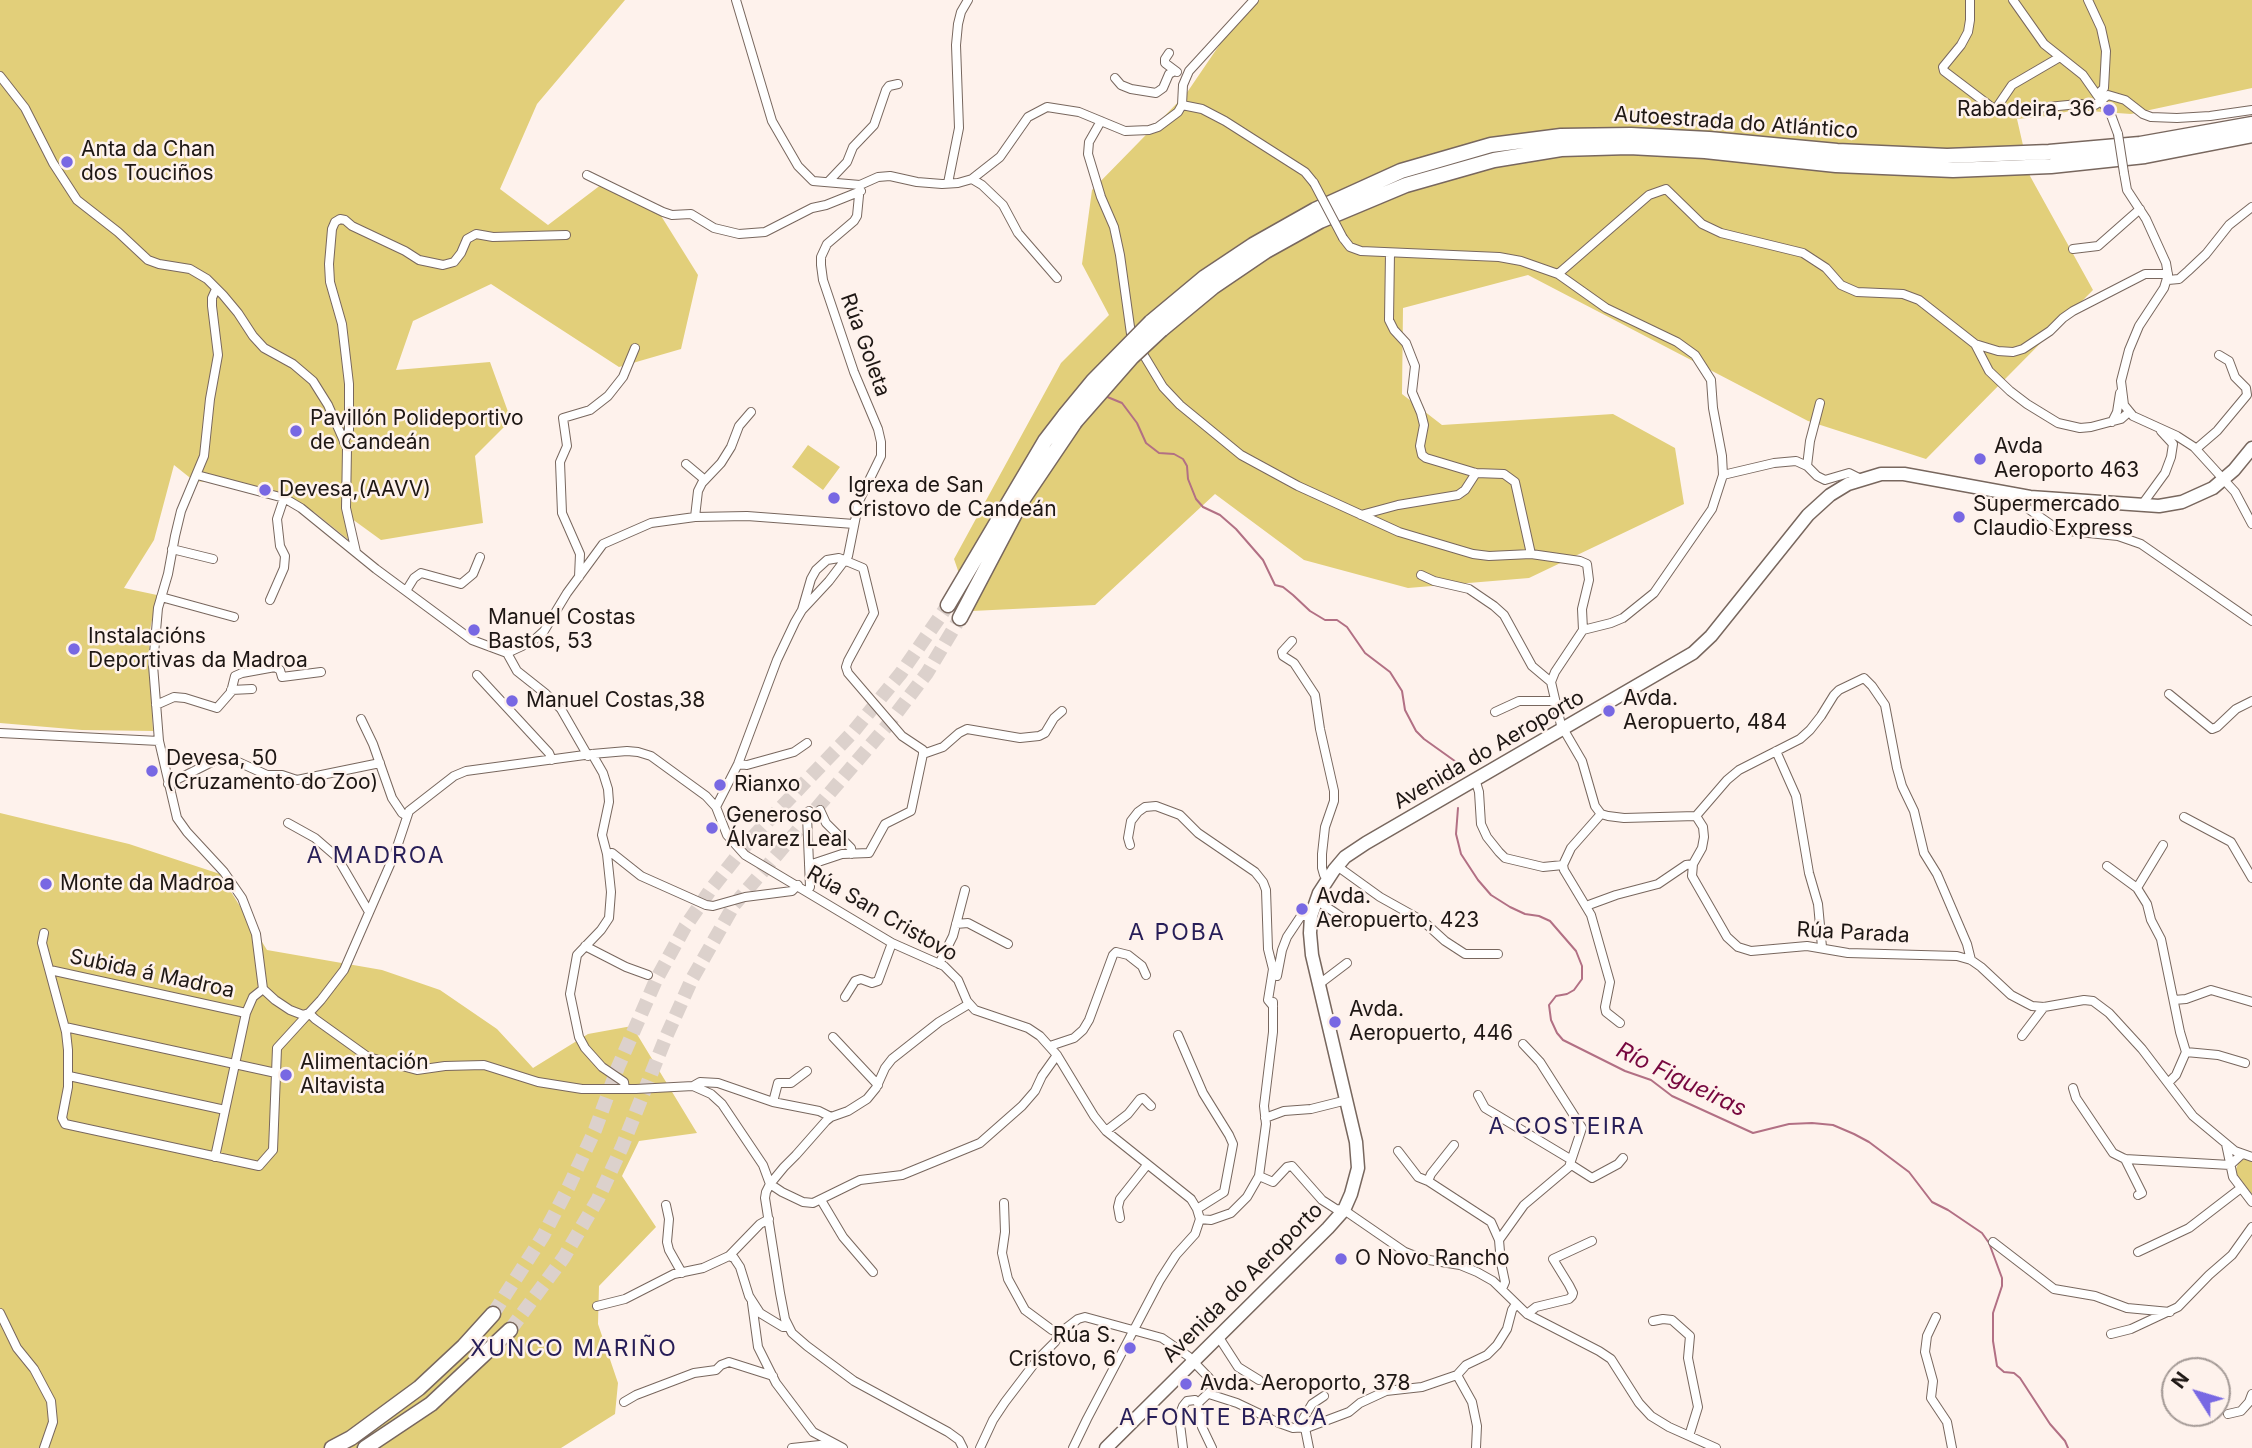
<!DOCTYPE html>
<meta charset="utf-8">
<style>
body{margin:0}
#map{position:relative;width:2252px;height:1448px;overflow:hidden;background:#fef2ec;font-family:Inter,sans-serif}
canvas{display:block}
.north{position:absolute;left:2161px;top:1357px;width:70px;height:70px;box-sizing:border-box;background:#fef2ec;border:2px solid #a49a96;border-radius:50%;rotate:307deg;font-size:19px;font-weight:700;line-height:28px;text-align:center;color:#1e1714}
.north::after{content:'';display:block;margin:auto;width:24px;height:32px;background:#7868e3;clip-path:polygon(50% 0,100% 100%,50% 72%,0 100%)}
</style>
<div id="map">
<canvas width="2252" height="1448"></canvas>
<div class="north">N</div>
</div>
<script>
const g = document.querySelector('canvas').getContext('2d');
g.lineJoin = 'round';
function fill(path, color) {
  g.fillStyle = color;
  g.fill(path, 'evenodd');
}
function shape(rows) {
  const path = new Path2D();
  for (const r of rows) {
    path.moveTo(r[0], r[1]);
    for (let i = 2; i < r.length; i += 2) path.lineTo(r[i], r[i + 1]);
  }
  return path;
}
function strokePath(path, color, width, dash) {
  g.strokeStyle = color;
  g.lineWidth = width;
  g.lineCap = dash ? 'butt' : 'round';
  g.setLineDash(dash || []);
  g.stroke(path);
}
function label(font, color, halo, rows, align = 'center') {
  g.font = font + ' Inter,sans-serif';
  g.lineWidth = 5;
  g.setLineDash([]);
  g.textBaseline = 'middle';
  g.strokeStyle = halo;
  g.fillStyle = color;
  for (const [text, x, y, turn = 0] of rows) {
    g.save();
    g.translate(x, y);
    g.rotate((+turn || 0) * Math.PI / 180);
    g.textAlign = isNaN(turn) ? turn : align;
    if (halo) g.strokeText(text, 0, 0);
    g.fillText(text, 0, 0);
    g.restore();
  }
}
fill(shape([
 [0,0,625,0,537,104,500,189,548,225,606,181,653,203,698,275,681,349,619,367,491,284,413,321,396,370,490,362,511,420,475,456,483,523,381,540,348,516,350,541,314,512,265,490,232,484,194,481,174,465,154,540,124,588,157,595,149,635,153,731,82,730,0,723],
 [1250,0,2252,0,2252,88,2131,114,2075,110,2047,116,2017,119,2030,176,2093,290,1926,459,1808,421,1528,275,1403,308,1402,394,1442,425,1613,414,1675,448,1684,504,1529,578,1408,588,1304,560,1215,494,1095,605,972,611,954,559,1061,363,1109,315,1082,264,1092,190,1186,94],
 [808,445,840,467,823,490,792,467],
 [0,813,129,844,220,874,267,950,382,970,440,990,497,1029,533,1068,588,1034,632,1026,697,1133,639,1141,622,1176,656,1227,599,1286,598,1324,618,1383,615,1414,561,1448,0,1448],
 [2244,1158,2252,1159,2252,1194,2237,1175,2236,1169,2240,1159]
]), '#e2cf7a');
strokePath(shape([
 [1105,396,1122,403,1137,423,1146,443,1159,453,1174,454,1183,459,1187,466,1188,479,1196,499,1203,507,1220,515,1236,529,1263,560,1275,585,1283,587,1293,595,1310,611,1325,620,1337,620,1347,627,1365,653,1390,672,1402,691,1405,710,1416,731,1424,739,1459,764,1460,771,1448,778,1448,782],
 [1458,808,1456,834,1461,854,1478,880,1491,895,1510,907,1525,914,1539,916,1550,921,1576,951,1582,966,1582,979,1574,990,1567,994,1556,996,1549,1005,1551,1020,1557,1033,1563,1040,1625,1071,1651,1080,1672,1096,1753,1133,1789,1124,1812,1123,1833,1125,1854,1134,1869,1142,1909,1172,1932,1202,1948,1210,1982,1233,1989,1243,2002,1278,2002,1286,1993,1313,1993,1341,1997,1366,2004,1372,2014,1373,2020,1378,2050,1424,2065,1441,2068,1448]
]), '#b27084', 2);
strokePath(shape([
 [493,1314,543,1236,569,1186,595,1130,618,1067,656,980,685,927,711,889,750,840,853,732,901,673,948,605],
 [510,1330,564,1257,598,1199,622,1147,666,1037,692,979,734,905,886,727,927,673,960,618]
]), '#dcd1cc', 14, [14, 7]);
const minor = shape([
 [736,0,772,121,798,166,813,181,860,185,878,177,890,176,917,182,942,184,958,183,972,179,1000,157,1028,117,1047,107,1079,112,1125,131,1149,130,1158,127,1178,112,1182,105,1183,85,1189,71,1254,0],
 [1970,0,1970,20,1968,32,1961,45,1943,67,1944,71,1998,112,2078,104,2095,105,2108,95,2125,100,2143,114,2151,117,2177,118,2210,116,2252,110],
 [2013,0,2044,44,2083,75,2111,115,2118,134],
 [2088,0,2101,28,2106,51,2104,88,2097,95],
 [1169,53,1165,59,1165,63,1177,72],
 [0,76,25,108,53,163,77,200,118,232,148,260,159,264,190,269,207,279,223,295,238,313,253,336,264,348,293,364,313,381,328,405,347,448,346,508,356,552],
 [1115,78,1121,85,1131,89,1156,93,1163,88,1169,74,1175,71],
 [1182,105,1202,109,1225,121,1305,172,1314,183],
 [1995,110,2012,85,2060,57],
 [1101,121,1089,142,1088,154,1101,197,1114,227,1120,255,1131,334,1163,387,1180,405,1241,455,1298,486,1399,532,1473,554,1489,556,1531,554],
 [2124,173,2127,190,2146,219,2166,263,2168,275,2164,288,2139,326,2129,350,2121,381,2124,405,2133,416,2177,436,2194,447,2235,492,2252,524],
 [587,175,663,212,672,215,691,214,714,228,739,234,765,232,812,208,826,205,861,191],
 [972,179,982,185,1003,205,1018,233,1057,278],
 [828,182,847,162,853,147,874,125,886,90,889,86,898,84],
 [948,183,959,128,956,45,958,24,961,12,968,0],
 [1343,238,1350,247,1361,251,1499,257,1521,261,1558,274,1606,308,1677,342,1695,355,1711,380,1713,408,1722,456,1723,475,1712,509,1654,593,1623,618,1611,623,1583,630,1555,672,1551,682,1561,725,1582,761,1595,806,1601,814,1608,816,1624,818,1696,816,1703,827,1704,837,1702,848,1693,864,1692,876,1727,937,1738,947,1751,951,1807,946,1848,953,1957,956,1971,960,1981,967,2011,995,2032,1006,2044,1007,2084,1000,2093,1001,2109,1013,2142,1049,2193,1116,2235,1151,2252,1157],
 [2073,249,2098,246,2140,209],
 [1390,253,1389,320,1394,330,1406,343,1415,366,1412,392,1421,413,1424,425,1420,446,1422,455,1426,458,1476,473,1504,474,1515,482,1531,554,1580,561,1587,564,1589,580,1582,609,1583,630],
 [1558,274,1649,195,1666,189,1702,224,1721,233,1803,253,1826,268,1841,285,1857,292,1903,294,1919,300,1975,344,1989,371,2010,391,2027,404,2058,423,2080,428,2091,427,2121,419,2129,412],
 [2168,280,2179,279,2188,271,2206,254,2229,225,2252,207],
 [216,289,212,298,212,306,218,355,210,399,204,456,181,511,175,536,168,574,158,608,153,665,159,741,177,818,187,832,224,872,242,898,256,934,263,989,275,1000,290,1010,303,1015,309,1013,321,1000,344,970,395,853,409,811,454,776,466,771,592,754,627,751,638,752,651,756,706,796,716,807,727,835,745,855,892,943,944,966,958,980,967,1001,975,1010,1028,1028,1040,1036,1057,1055,1094,1116,1106,1131,1191,1199,1197,1209,1200,1219,1195,1234,1176,1255,1160,1280,1087,1419,1073,1448],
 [1975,344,1998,351,2013,352,2023,349,2050,331,2063,318,2073,311,2145,274,2168,274],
 [2112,422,2117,412,2120,393],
 [344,442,349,430,349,384,342,324,330,282,329,264,332,229,335,222,340,219,345,220,352,226,405,251,419,260,443,265,454,262,461,253,467,239,476,234,493,237,566,235],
 [2196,449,2217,431,2247,395,2246,388,2235,377,2229,361,2219,355],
 [686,464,705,480],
 [1807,466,1810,441,1820,403],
 [197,475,284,498,301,508,376,569,472,640,507,653],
 [1723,475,1774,463,1796,461,1807,466,1817,476,1825,480,1849,473,1861,479],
 [2017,496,2024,506,2059,530,2118,536,2141,544,2252,621],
 [2141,506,2165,473,2171,457,2173,444,2161,431],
 [1361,515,1398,505,1458,495,1465,490,1476,473],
 [695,517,698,491,702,483,721,463,731,447,739,426,751,412],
 [172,549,213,559],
 [1421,575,1434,581,1469,589,1494,606,1504,615,1532,666,1551,682],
 [579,577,580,554,562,513,560,462,567,446,563,418,590,410,608,396,623,377,635,348],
 [406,591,414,578,421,573,461,584,473,574,480,557],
 [161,597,234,617],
 [270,600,284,568,285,556,280,546,277,519,284,498],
 [802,610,811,579,816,570,827,560,839,558,863,568,874,613,848,661,846,667,848,673,902,736,923,750,923,754,911,811,885,824,869,853,842,854,809,865],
 [1292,641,1282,652,1283,656,1294,663,1315,695,1320,729,1334,791,1334,801,1325,827,1322,854,1322,868,1324,875,1328,878],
 [507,653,533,641,544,631,567,593,603,544,651,523,695,517,747,516,854,524],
 [507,653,517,671,546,694,561,709,588,756],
 [477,675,549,753,552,760],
 [231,690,252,689],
 [2169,694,2212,729,2217,727,2236,709,2252,701],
 [156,705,174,697,185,698,217,708,231,692,235,676,242,673,275,667,280,670,282,677,321,672],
 [1495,712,1519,701,1555,701],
 [361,719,373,744,392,798,402,813,407,816],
 [0,733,159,741],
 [1776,751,1796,796,1809,873,1818,904,1822,947],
 [592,754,603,773,608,789,609,802,602,835,607,854,612,853,641,876,706,905,713,906,745,897,792,891,798,885],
 [923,754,943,747,959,733,967,729,1020,738,1039,736,1045,733,1054,718,1062,711],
 [738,764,747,765,794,752,807,743],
 [1475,779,1479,792,1481,824,1487,837,1499,852,1505,858,1543,867,1563,865],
 [168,784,218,759,227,758,236,761,267,775,282,775,297,780,380,763],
 [716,807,738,764,777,660,795,622,802,610,829,581,848,556,859,501,881,456,881,442,878,429,854,372,823,280,821,265,821,257,827,244,854,221,857,216,860,185],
 [820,810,826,823,851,848,852,854],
 [1601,814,1571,848,1563,865,1564,870,1591,915,1610,982,1605,1007,1606,1012,1620,1023],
 [1696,816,1727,780,1739,770,1800,739,1810,730,1821,716,1834,695,1839,690,1864,678,1872,686,1885,705,1897,768,1902,786,1914,811,1924,853,1937,874,1967,944,1971,960],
 [2184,817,2231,842,2252,878],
 [288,823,315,838,337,857,369,912],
 [1130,845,1128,838,1131,821,1138,812,1145,807,1156,806,1180,815,1198,833,1255,872,1263,882,1266,890,1268,949,1273,969,1268,1000,1273,1006],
 [607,854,611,892,609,918,601,930,577,955,570,994,579,1037,585,1048,602,1067,624,1082,625,1089],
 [1337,866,1380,897,1423,921,1445,941,1465,954,1498,954],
 [2107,866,2137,888,2147,904,2151,920,2161,939,2180,1032,2186,1052,2176,1075,2168,1083],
 [2137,888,2163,845],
 [807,891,810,887,807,816,809,811],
 [1316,900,1349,922],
 [1586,906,1616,895,1658,884,1686,865,1693,864],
 [956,924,968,923,1008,944],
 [44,933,42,943,66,1032,68,1050,68,1087,62,1118,65,1124,259,1166,273,1150,277,1048,309,1013,315,1019,368,1057,417,1070,445,1066,484,1065,538,1082,582,1089,636,1089,693,1086,700,1082,718,1083,773,1102,819,1111,831,1117],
 [585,946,626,967,648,975],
 [939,964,953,936,965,890],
 [50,970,246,1013],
 [1277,976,1282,950,1287,937,1301,916,1311,916],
 [1318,985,1347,963],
 [845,997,855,981,861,979,872,983,878,981,892,943],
 [2174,1000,2186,999,2211,990,2252,1002],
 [65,1027,276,1073],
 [1178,1035,1203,1093,1229,1135,1233,1144,1224,1192,1197,1209],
 [2022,1036,2044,1007],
 [833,1037,878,1085],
 [1050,1046,1074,1038,1083,1030,1089,1020,1113,955,1116,952,1128,955,1142,966,1146,975],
 [2186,1052,2218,1055,2245,1063],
 [69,1076,225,1110],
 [693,1086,711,1094,722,1104,763,1165,770,1184,782,1192,803,1202,813,1203,860,1180,902,1175,980,1143,1022,1106,1035,1091,1042,1076,1057,1055],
 [2073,1088,2076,1098,2113,1153,2125,1159,2230,1165,2242,1154],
 [1478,1095,1485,1108,1570,1159],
 [773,1102,778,1083,791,1083,807,1071],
 [1265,1118,1284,1111,1311,1109,1347,1100],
 [1106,1131,1128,1114,1140,1099,1143,1098,1151,1106],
 [2226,1144,2233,1177,2252,1202],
 [1454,1145,1431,1174,1428,1181,1491,1222,1499,1240],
 [1398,1151,1418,1177,1428,1181],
 [215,1157,246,1013,253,997,263,989],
 [2125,1159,2142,1193,2138,1195],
 [1570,1164,1592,1178,1618,1164,1623,1158],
 [1259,1176,1266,1124,1264,1106,1273,1032,1273,1002],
 [821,1200,843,1237,873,1272],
 [1004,1203,1005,1232,1002,1253,1008,1279,1025,1310,1052,1330,1061,1332],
 [666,1205,669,1219,667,1242,669,1250,682,1273],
 [1120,1218,1118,1207,1120,1199,1147,1165],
 [1200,1219,1211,1220,1231,1213,1247,1197,1259,1176,1273,1182,1287,1167,1292,1166,1322,1200,1336,1209,1344,1210,1405,1252,1423,1259,1460,1265,1477,1272,1493,1281,1527,1314,1599,1351,1611,1359,1639,1403,1651,1416,1669,1427,1716,1448],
 [1993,1242,2054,1289,2095,1296,2127,1308,2170,1312],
 [2138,1252,2189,1228,2241,1188],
 [729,1256,734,1258,740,1267,749,1296,760,1313,783,1327,788,1327],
 [1502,1289,1505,1282,1501,1263,1499,1240,1524,1205,1569,1167,1582,1128,1540,1062,1523,1044],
 [752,1303,758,1347,776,1383,813,1432,843,1448],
 [597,1306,625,1299,674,1274,703,1268,729,1256,760,1224,769,1219],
 [0,1313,17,1348,34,1369,51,1401,53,1422,44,1448],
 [1527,1314,1536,1307,1569,1299,1572,1296,1573,1293,1569,1285,1553,1259,1592,1241],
 [1936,1317,1927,1336,1925,1352,1933,1381,1931,1398,1947,1422,1952,1448],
 [1653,1321,1663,1319,1672,1320,1690,1336,1688,1358,1698,1407,1689,1436],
 [2111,1334,2131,1329,2178,1307,2209,1275,2232,1255,2252,1227],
 [1218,1336,1238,1367,1259,1380],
 [1457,1375,1472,1402,1477,1426,1476,1448],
 [1209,1394,1237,1403,1279,1423,1293,1428,1309,1427,1349,1412,1360,1403,1386,1391,1422,1387,1457,1375,1466,1365,1487,1355,1497,1345,1507,1329,1512,1310,1516,1304],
 [624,1402,636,1395,694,1373,716,1370,721,1365,729,1362,773,1376],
 [1198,1403,1202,1427,1212,1448],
 [2228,1414,2241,1411,2249,1402,2252,1394],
 [1302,1428,1303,1419,1312,1404,1324,1396],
 [1305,1428,1309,1448],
 [792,1448,820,1445,833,1448],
 [963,1448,959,1440,948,1432,854,1381,807,1346,792,1333,785,1319,780,1293,765,1198,766,1192,770,1184,784,1167,796,1155,826,1121,831,1117,848,1111,867,1099,876,1088,885,1068,892,1059,939,1022,969,1004],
 [980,1448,993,1420,1005,1402,1037,1360,1055,1342,1061,1332,1078,1319,1085,1317,1162,1338,1188,1356,1213,1382,1214,1388,1198,1403],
 [1183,1448,1179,1416,1183,1406,1187,1401,1195,1400,1198,1403]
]);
const primary = shape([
 [1106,1448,1328,1228,1344,1210,1351,1194,1358,1168,1356,1142,1312,955,1310,933,1311,916,1319,893,1334,870,1345,857,1366,843,1693,653,1711,636,1808,515,1830,495,1848,484,1881,474,1904,474,2030,497,2159,506,2182,502,2213,488,2234,470,2252,448]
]);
const motorway = shape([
 [1151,322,1205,277,1253,245,1315,210,1401,171,1491,145,1561,136,1631,135,1709,139,1837,151,1947,156,2049,152,2140,144,2252,124],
 [1161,330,1213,287,1266,251,1320,221,1406,185,1494,160,1561,149,1629,147,1705,151,1836,165,1953,170,2051,166,2145,156,2252,135],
 [948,605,1045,441,1065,415],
 [960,618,1021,502,1075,422],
 [332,1448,351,1438,419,1388,464,1346,493,1314],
 [365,1448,431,1404,510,1330]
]);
strokePath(minor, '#78675e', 10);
strokePath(primary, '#78675e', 15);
strokePath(motorway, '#78675e', 17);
strokePath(minor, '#fff', 8);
strokePath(primary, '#fff', 12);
strokePath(motorway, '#fff', 14);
const minorBridge = shape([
 [2118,134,2124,173],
 [1314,183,1343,238]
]);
const motorwayBridge = shape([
 [1065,415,1093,381,1151,322],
 [1075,422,1132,357,1161,330]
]);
strokePath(minorBridge, '#78675e', 10, []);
strokePath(motorwayBridge, '#78675e', 17, []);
strokePath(minorBridge, '#fff', 8);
strokePath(motorwayBridge, '#fff', 14);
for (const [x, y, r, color] of [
 [2109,110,7,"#7868e3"],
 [67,162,7,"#7868e3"],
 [296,431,7,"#7868e3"],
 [1980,459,7,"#7868e3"],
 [265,490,7,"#7868e3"],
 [834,498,7,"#7868e3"],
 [1959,517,7,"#7868e3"],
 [474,630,7,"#7868e3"],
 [74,649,7,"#7868e3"],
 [512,701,7,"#7868e3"],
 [1609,711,7,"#7868e3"],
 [152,771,7,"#7868e3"],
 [720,785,7,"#7868e3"],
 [712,828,7,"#7868e3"],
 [46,884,7,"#7868e3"],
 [1302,909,7,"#7868e3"],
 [1335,1022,7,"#7868e3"],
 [286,1075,7,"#7868e3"],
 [1341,1259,7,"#7868e3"],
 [1130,1348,7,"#7868e3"],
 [1186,1384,7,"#7868e3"]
]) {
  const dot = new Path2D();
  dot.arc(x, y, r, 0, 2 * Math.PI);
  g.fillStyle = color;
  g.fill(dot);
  strokePath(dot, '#fef2ec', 2.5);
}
label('21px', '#1e1714', '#fef2ec', [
 ["Rabadeira, 36",2095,110,"right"],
 ["Anta da Chan",81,150],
 ["dos Touciños",81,174],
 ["Pavillón Polideportivo",310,419],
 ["de Candeán",310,443],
 ["Avda",1994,447],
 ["Aeroporto 463",1994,471],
 ["Igrexa de San",848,486],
 ["Cristovo de Candeán",848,510],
 ["Devesa,(AAVV)",279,490],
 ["Supermercado",1973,505],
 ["Claudio Express",1973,529],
 ["Manuel Costas",488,618],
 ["Bastos, 53",488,642],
 ["Instalacións",88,637],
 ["Deportivas da Madroa",88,661],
 ["Avda.",1623,699],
 ["Aeropuerto, 484",1623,723],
 ["Manuel Costas,38",526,701],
 ["Devesa, 50",166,759],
 ["(Cruzamento do Zoo)",166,783],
 ["Rianxo",734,785],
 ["Generoso",726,816],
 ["Álvarez Leal",726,840],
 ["Monte da Madroa",60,884],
 ["Avda.",1316,897],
 ["Aeropuerto, 423",1316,921],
 ["Avda.",1349,1010],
 ["Aeropuerto, 446",1349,1034],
 ["Alimentación",300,1063],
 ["Altavista",300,1087],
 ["O Novo Rancho",1355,1259],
 ["Rúa S.",1116,1336,"right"],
 ["Cristovo, 6",1116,1360,"right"],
 ["Avda. Aeroporto, 378",1200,1384]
], 'left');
label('21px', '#1e1714', '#fef2ec', [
 ["Autoestrada do Atlántico",1736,123,4],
 ["Rúa Goleta",865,345,70],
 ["Avenida do Aeroporto",1489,750,-30],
 ["Rúa San Cristovo",882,914,30],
 ["Rúa Parada",1853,933,3],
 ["Subida á Madroa",152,974,12],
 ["Avenida do Aeroporto",1243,1283,-45]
]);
g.letterSpacing = '2px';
label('23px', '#271e58', '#fef2ec', [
 ["A MADROA",376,856],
 ["A POBA",1177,933],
 ["A COSTEIRA",1567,1127],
 ["XUNCO MARIÑO",574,1349],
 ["A FONTE BARCA",1224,1418]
]);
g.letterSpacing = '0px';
label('italic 23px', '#77073f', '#fef2ec', [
 ["Río Figueiras",1681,1080,26]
]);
</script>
